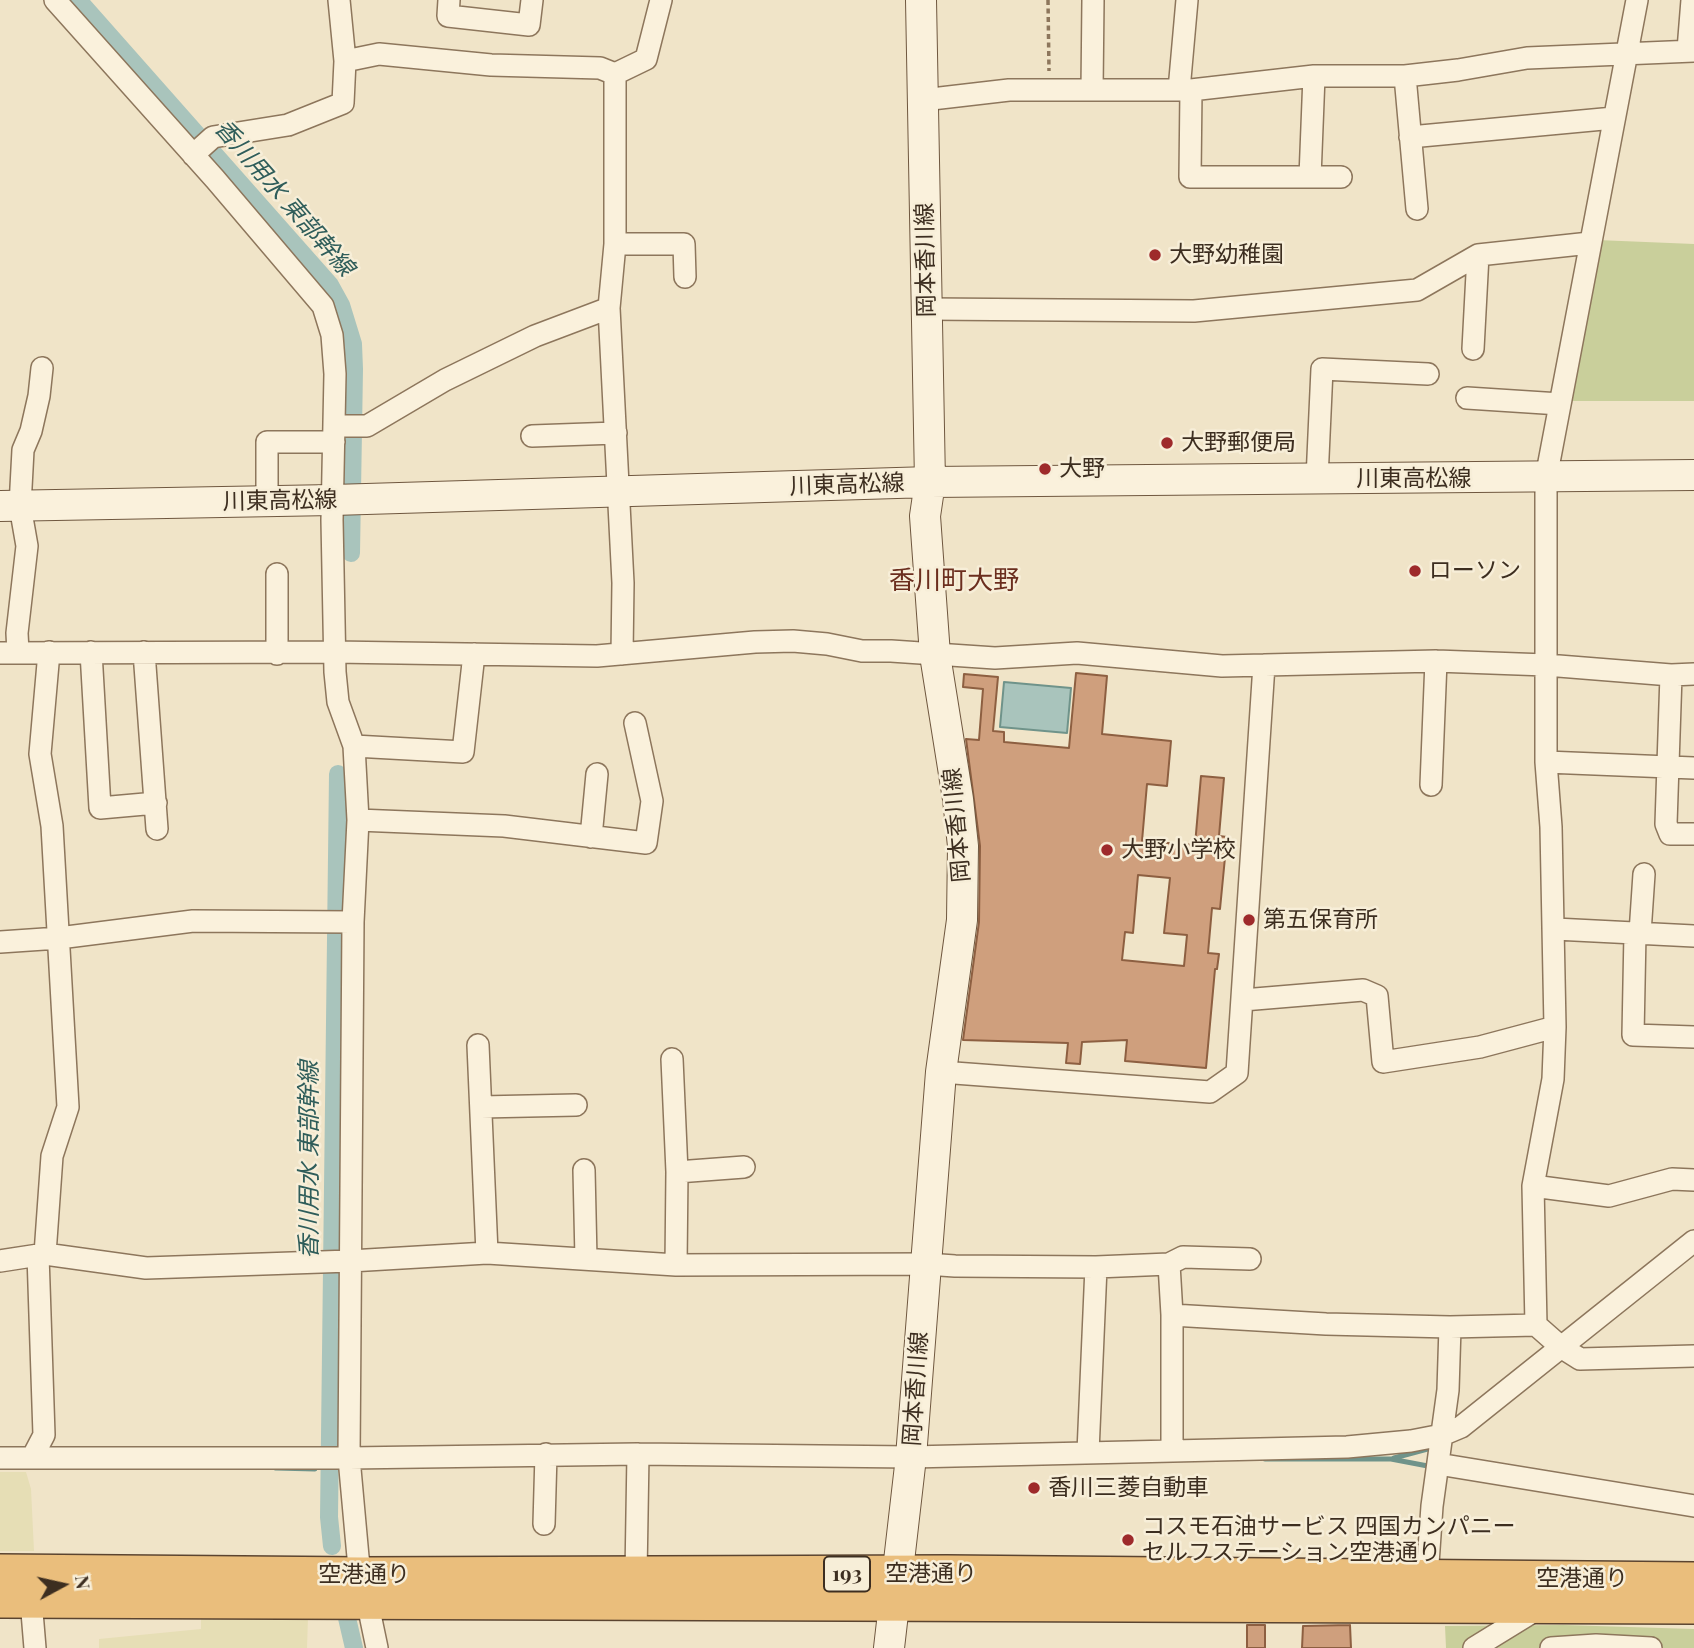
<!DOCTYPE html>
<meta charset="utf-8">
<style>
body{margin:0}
#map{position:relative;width:1694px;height:1648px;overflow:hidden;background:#f0e4c8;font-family:"Playfair Display",serif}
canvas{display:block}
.north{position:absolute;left:28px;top:1550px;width:70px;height:70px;-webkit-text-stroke:5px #f7eed8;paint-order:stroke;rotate:82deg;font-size:19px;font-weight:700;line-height:28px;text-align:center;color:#3d2e20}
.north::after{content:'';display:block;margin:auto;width:24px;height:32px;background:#3d2e20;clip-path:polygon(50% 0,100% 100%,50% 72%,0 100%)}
</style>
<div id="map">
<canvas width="1694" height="1648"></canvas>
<div class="north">N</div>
</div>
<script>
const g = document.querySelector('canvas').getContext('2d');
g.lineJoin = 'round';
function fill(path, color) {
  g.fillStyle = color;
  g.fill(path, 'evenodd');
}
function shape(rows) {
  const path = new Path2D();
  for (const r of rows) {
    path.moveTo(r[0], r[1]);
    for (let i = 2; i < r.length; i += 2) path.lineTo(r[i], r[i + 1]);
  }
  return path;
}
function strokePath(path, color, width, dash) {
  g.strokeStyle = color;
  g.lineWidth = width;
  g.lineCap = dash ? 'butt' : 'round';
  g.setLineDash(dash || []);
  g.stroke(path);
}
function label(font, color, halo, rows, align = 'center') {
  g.font = font + ' "Playfair Display","Noto Sans JP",serif';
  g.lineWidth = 5;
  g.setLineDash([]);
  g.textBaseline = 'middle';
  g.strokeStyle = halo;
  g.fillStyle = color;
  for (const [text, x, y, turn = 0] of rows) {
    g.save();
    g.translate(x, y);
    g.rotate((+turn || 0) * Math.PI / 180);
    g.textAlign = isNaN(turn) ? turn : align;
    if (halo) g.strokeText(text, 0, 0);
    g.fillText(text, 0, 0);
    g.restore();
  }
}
fill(shape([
 [0,1472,26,1472,31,1489,34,1551,0,1551],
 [201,1617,308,1618,307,1648,99,1648,99,1639,201,1629]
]), '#e6deb5');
fill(shape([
 [1597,240,1694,244,1694,401,1565,401],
 [1563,1625,1694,1629,1694,1648,1446,1648,1445,1626]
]), '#c9cf9b');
const water = shape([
 [1004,682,1071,688,1067,733,1000,727,1004,682]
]);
fill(water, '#a9c4bc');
strokePath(water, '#6f938a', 2);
strokePath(shape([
 [1394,1458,1435,1447],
 [1265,1459,1391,1459,1433,1467],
 [276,1468,315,1469]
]), '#6f938a', 5);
strokePath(shape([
 [78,0,330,285,341,305,353,344,354,369,351,553],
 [332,1546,329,1517,338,774],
 [347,1618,354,1648]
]), '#a9c4bc', 18);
const building = shape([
 [1076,673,1107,676,1102,734,1171,741,1167,786,1147,784,1142,841,1195,845,1201,776,1224,778,1219,836,1227,837,1220,909,1212,908,1208,953,1219,954,1217,969,1215,969,1206,1068,1125,1061,1127,1040,1082,1042,1080,1064,1066,1063,1068,1043,963,1040,979,922,980,846,966,739,979,740,983,689,963,687,964,674,998,677,993,731,1004,732,1004,742,1069,748,1076,673],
 [1138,875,1170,878,1164,933,1187,935,1184,966,1122,960,1125,932,1133,933,1138,875],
 [1247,1625,1265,1625,1265,1648,1247,1648,1247,1625],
 [1350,1625,1351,1648,1302,1648,1303,1626,1350,1625]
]);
fill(building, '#cf9f7d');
strokePath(building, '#8d5f41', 2);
const minor = shape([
 [55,0,215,179,323,306,332,335,335,374,332,520,335,672,338,702,354,746,358,820,353,922,349,1458,358,1557,377,1648],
 [449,0,448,16,529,25,532,0],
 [1688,50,1692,0],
 [345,61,379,54,491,65,600,68,615,74],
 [1405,76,1417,209],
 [1092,90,1093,0],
 [1179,90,1187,0],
 [1191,90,1190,177,1341,177],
 [923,100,1009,90,1191,90,1314,76,1405,76,1458,70,1527,58,1694,51],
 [1410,137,1614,118],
 [193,155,213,137,288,125,343,103,345,61,339,0],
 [1310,177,1314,76],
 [615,244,684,244,685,277],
 [927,309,1194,311,1417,290,1478,255,1590,243],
 [1473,349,1478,255],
 [1467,398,1560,404],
 [334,426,367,426,445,380,535,336,609,308],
 [532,436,616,433],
 [1317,479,1322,369,1428,374],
 [267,501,267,442,334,442],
 [18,652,17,633,27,546,20,506,23,450,31,431,39,396,42,368],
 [91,652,100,808,156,803],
 [144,652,157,829],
 [0,653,334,652,597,656,755,642,793,641,827,644,862,651,891,651,995,658,1077,653,1222,666,1436,661,1546,665,1671,675,1694,674],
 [277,654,277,574],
 [622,654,623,583,609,308,615,244,615,74,646,59,661,0],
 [1671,675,1666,824,1670,834,1694,834],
 [354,746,463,752,474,654],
 [1546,762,1694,768],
 [1431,785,1436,661],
 [358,820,504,826,646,843,652,801,635,723],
 [591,837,597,774],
 [1555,929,1694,936],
 [1635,933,1633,1035,1694,1037],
 [1640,933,1644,874],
 [0,942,59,938,193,921,353,922],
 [1243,1000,1363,990,1377,996,1383,1062,1480,1047,1555,1027],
 [478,1045,487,1253],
 [672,1059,677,1172,676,1265],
 [941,1072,1210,1092,1237,1073,1264,665],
 [481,1107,576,1105],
 [584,1170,586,1259],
 [677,1172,744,1167],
 [1533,1186,1609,1196,1672,1179,1694,1180],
 [45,1254,52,1156,68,1107,52,826,40,754,49,652],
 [38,1255,44,1435,32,1458,349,1458,638,1454,911,1457,1347,1447,1411,1441,1442,1435,1461,1427,1694,1241],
 [0,1261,45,1254,146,1268,350,1261,487,1253,676,1265,926,1264,955,1266,1096,1267,1169,1264],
 [1172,1315,1326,1324,1450,1327,1536,1325,1561,1347,1580,1359,1694,1356],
 [1536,1325,1533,1186,1553,1079,1555,1027,1551,827,1546,762,1546,478,1637,0],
 [1172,1450,1172,1315,1169,1264,1183,1257,1250,1259],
 [1088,1452,1096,1267],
 [0,1458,32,1458],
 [1438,1464,1694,1506],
 [544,1524,546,1454],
 [636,1574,638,1454],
 [1427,1578,1432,1506,1448,1390,1450,1327],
 [31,1600,35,1648],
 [1474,1648,1539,1608],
 [1551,1648,1596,1645,1651,1648]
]);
const secondary = shape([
 [0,506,333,500,930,482,1694,475],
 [889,1648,911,1457,941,1072,962,920,963,846,958,799,935,655,925,516,930,482,921,0]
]);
const trunk = shape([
 [0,1572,362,1575,947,1573,1694,1580],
 [0,1600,1694,1606]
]);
strokePath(minor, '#8d765c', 24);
strokePath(secondary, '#6f573f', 32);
strokePath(trunk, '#5b4430', 38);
strokePath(shape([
 [1048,0,1049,71]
]), '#8d765c', 3.5, [5, 3.5]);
strokePath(minor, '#faf1dc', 21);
strokePath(secondary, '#faf1dc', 30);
strokePath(trunk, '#eabe7c', 35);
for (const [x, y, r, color] of [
 [1155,255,7,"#9e2a2b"],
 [1167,443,7,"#9e2a2b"],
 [1045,469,7,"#9e2a2b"],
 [1415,571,7,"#9e2a2b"],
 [1107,850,7,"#9e2a2b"],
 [1249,920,7,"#9e2a2b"],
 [1034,1488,7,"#9e2a2b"],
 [1128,1540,7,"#9e2a2b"]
]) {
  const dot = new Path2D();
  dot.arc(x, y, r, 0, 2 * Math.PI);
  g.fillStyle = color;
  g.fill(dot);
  strokePath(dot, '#f7eed8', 2.5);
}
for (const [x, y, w] of [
 [847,1574,46]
]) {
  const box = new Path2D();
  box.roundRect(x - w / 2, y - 17.5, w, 35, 5);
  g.fillStyle = '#f7eed8';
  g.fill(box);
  strokePath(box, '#3d2e20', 2);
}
label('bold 21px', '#3d2e20', null, [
 ["193",847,1574]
]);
label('23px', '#3d2e20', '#f7eed8', [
 ["大野幼稚園",1169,255],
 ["大野郵便局",1181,443],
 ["大野",1059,469],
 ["ローソン",1429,571],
 ["大野小学校",1121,850],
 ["第五保育所",1263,920],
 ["香川三菱自動車",1048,1488],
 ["コスモ石油サービス 四国カンパニー",1142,1527],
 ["セルフステーション空港通り",1142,1553]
], 'left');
label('23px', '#3d2e20', '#f7eed8', [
 ["岡本香川線",926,260,-91],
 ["川東高松線",1414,479],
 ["川東高松線",847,485,-2],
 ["川東高松線",280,501,-1],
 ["岡本香川線",957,825,-95],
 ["岡本香川線",916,1389,-86],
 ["空港通り",931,1574],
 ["空港通り",364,1575],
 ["空港通り",1582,1579]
]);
label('italic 24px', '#2f5d5a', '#f7eed8', [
 ["香川用水 東部幹線",284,198,49],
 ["香川用水 東部幹線",310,1160,-90]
]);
label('26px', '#6b2e1e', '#f7eed8', [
 ["香川町大野",954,581]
]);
</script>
